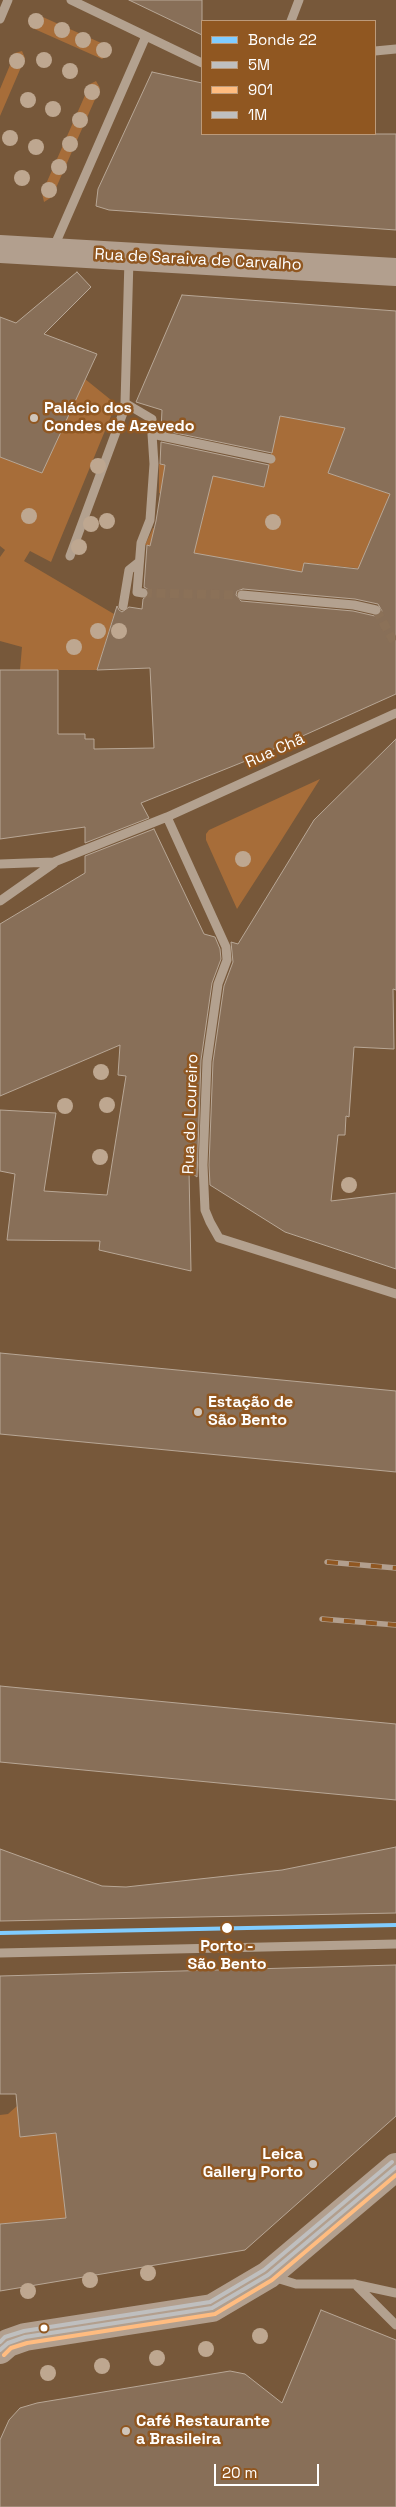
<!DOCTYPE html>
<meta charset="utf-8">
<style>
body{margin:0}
#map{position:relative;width:396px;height:2507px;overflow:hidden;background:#77583a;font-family:"Space Grotesk",sans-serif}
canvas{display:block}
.legend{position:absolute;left:201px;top:20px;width:175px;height:115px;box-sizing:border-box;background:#905721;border:1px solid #bc9a7a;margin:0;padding:6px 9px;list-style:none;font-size:15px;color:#fff}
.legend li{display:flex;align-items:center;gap:10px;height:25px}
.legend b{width:25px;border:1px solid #bc9a7a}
.scale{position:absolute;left:214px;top:2464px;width:105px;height:22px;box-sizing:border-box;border:2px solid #fff;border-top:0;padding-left:6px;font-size:15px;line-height:18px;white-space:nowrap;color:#fff;-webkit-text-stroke:4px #905721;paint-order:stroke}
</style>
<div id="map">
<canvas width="396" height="2507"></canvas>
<ul class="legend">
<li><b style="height:6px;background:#80ccff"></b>Bonde 22</li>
<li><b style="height:6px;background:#bfbfbf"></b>5M</li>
<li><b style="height:6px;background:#ffbc80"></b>901</li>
<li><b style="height:6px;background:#bfbfbf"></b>1M</li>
</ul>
<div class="scale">20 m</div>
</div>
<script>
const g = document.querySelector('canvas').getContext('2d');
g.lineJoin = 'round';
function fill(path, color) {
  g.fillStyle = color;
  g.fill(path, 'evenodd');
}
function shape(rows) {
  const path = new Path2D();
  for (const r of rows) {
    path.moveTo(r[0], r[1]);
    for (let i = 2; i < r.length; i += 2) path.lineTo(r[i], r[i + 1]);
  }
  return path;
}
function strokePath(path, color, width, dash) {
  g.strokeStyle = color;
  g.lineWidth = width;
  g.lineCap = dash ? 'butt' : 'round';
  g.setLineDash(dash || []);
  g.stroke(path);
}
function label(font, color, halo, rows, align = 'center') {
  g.font = font + ' "Space Grotesk",sans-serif';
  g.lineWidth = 5;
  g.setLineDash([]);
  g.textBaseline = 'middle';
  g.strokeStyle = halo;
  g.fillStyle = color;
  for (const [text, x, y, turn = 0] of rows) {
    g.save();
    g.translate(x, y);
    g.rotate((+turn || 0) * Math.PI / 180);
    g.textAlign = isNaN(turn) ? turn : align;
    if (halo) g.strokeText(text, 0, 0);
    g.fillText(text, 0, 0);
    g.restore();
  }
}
fill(shape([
 [36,14,108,46,109,54,102,59,30,27,30,19],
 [22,51,25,58,0,116,0,89,15,53],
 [96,81,100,88,52,197,44,202,42,193,90,84],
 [85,379,116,404,51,562,30,551,24,561,114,614,97,670,20,670,22,647,0,641,0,557,5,550,0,546,0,457,42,473],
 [279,416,345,428,328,473,396,496,392,536,374,531,366,550,396,586,356,568,304,563,302,572,145,545,153,528,199,532,206,505,159,493,159,464,264,487],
 [320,779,277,847,237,909,206,840,206,834,209,830],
 [17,2106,56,2133,66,2218,0,2224,0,2115,8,2114]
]), '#a76d39');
const building = shape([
 [129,0,202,0,202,35,129,0],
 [152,72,202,83,202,134,396,134,396,230,109,210,96,206,98,189,152,72],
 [77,272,91,287,44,334,97,354,42,473,0,457,0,317,16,323,77,272],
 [182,295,396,311,396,694,258,756,141,803,149,818,85,843,85,827,0,839,0,670,58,670,58,734,85,734,85,739,94,739,94,749,154,748,150,668,97,670,117,606,119,610,122,612,129,607,142,609,143,599,149,594,149,590,144,587,147,545,150,546,156,521,165,465,160,464,161,442,269,465,264,487,213,476,194,553,302,572,304,563,358,569,390,494,328,473,345,428,280,416,272,453,161,430,162,410,136,402,182,295],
 [243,589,355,599,378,604,382,611,380,615,375,616,353,611,241,601,236,595,237,591,243,589],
 [396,739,396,990,393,989,394,1049,354,1047,349,1117,346,1116,345,1135,338,1135,331,1201,396,1193,396,1269,285,1232,210,1185,209,1165,213,1062,224,986,233,962,231,942,238,944,314,820,396,739],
 [154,829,204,934,215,937,220,949,221,959,212,983,201,1060,197,1177,189,1171,191,1271,99,1250,100,1241,7,1240,15,1174,0,1171,0,1110,56,1113,44,1191,107,1195,126,1076,118,1075,120,1045,0,1096,0,924,85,873,85,856,154,829],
 [0,1353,396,1391,396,1472,0,1434,0,1353],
 [0,1686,396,1724,396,1800,0,1762,0,1686],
 [396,1847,396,1913,0,1921,0,1849,102,1886,126,1887,282,1870,396,1847],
 [396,1965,396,2116,245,2250,0,2291,0,2224,66,2218,56,2133,20,2137,16,2094,0,2094,0,1976,396,1965],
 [321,2310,396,2340,396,2507,0,2507,0,2440,9,2420,20,2408,37,2403,230,2371,245,2374,282,2403,321,2310]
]);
fill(building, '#886f58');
strokePath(building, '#b8a796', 1);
strokePath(shape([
 [143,593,242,595],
 [376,610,396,645]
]), '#8b7158', 9, [9, 4.5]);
strokePath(shape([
 [71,0,202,63],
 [0,19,8,0],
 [291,21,299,0],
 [375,51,396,49],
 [53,249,146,36],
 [129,259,125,403,152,419,152,434,154,464,150,520,141,543,137,592,143,593],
 [152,434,271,459],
 [70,556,123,413,125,403],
 [242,595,354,605,376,610],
 [123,606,129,570,139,562],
 [167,817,226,947,227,960,218,984,207,1061,203,1165,205,1210,210,1222,219,1238,396,1294],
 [0,864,54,862,167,817,396,713],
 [0,901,54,863],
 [0,1953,396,1944],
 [273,2277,296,2284,354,2284,396,2293],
 [355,2284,396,2325]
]), '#b3a18f', 9);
strokePath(shape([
 [0,249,396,272],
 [0,2350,8,2343,25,2337,212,2308,268,2275,396,2167]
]), '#b29f8e', 28);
const rail = shape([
 [327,1562,396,1568],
 [322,1619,396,1625]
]);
strokePath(rail, '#b29f8e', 5.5);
strokePath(rail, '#905721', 4, [11]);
strokePath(shape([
 [0,2350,8,2343,25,2337,212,2308,268,2275,396,2167]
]), '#bfbfbf', 4);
strokePath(shape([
 [4,2355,11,2348,27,2343,215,2314,272,2280,396,2175]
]), '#ffbc80', 4);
strokePath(shape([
 [0,2342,5,2337,24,2331,210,2302,264,2270,392,2162]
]), '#bfbfbf', 4);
strokePath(shape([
 [0,1933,396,1925]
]), '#80ccff', 4);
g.fillStyle = '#bea790';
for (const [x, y] of [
 [36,21],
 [62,30],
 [83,40],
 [104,50],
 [44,60],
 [17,61],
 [70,71],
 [92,92],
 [28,100],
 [53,109],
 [80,120],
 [10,138],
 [70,144],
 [36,147],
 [59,167],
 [22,178],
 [49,190],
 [98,466],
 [29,516],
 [107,521],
 [273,522],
 [91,524],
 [79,547],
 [98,631],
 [119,631],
 [74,647],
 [243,859],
 [101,1072],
 [107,1105],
 [65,1106],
 [100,1157],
 [349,1185],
 [148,2273],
 [90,2280],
 [28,2291],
 [260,2336],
 [206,2349],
 [157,2358],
 [102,2366],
 [48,2373]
]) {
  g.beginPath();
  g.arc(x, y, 8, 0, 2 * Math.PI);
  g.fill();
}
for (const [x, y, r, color] of [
 [34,418,5,"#cfc5ba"],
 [198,1412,5,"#cfc5ba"],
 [227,1928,6,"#fff"],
 [313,2164,5,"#cfc5ba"],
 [44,2328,4.5,"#fff"],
 [126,2431,5,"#cfc5ba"]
]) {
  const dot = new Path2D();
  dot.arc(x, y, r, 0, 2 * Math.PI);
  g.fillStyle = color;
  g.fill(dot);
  strokePath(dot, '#905721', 2);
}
label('16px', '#fff', '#905721', [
 ["Rua de Saraiva de Carvalho",198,260,3],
 ["Rua Chã",275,751,-24],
 ["Rua do Loureiro",191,1114,-88]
]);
label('bold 16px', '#fff', '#905721', [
 ["Palácio dos",44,409],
 ["Condes de Azevedo",44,427],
 ["Estação de",208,1403],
 ["São Bento",208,1421],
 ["Leica",303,2155,"right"],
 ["Gallery Porto",303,2173,"right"],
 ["Café Restaurante",136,2422],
 ["a Brasileira",136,2440]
], 'left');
label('bold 16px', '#fff', '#905721', [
 ["Porto -",227,1947],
 ["São Bento",227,1965]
]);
</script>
